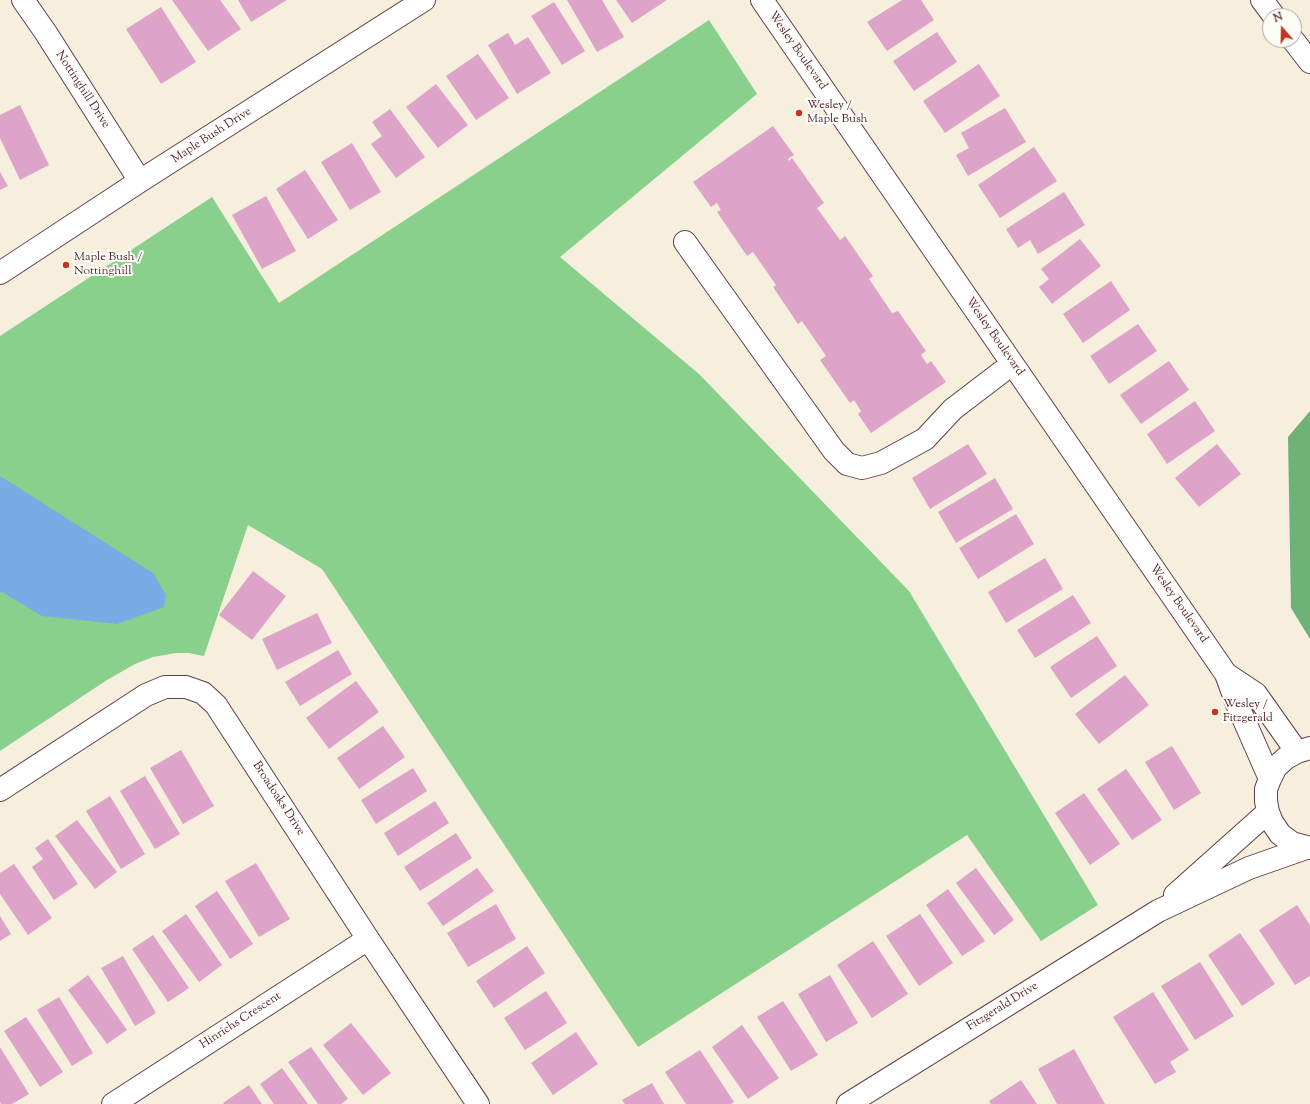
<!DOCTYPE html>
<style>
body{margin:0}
#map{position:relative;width:1310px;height:1104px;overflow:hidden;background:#f6efdd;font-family:"Sorts Mill Goudy",serif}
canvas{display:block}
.north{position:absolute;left:1262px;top:8px;width:40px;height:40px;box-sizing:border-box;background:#fdfcf7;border:1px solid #b5a4a5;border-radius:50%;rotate:340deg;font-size:11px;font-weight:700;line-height:16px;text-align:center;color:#4a1f2b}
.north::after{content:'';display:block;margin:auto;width:14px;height:18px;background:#c8321e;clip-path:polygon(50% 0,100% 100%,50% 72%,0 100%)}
</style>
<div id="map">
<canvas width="1310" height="1104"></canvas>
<div class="north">N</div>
</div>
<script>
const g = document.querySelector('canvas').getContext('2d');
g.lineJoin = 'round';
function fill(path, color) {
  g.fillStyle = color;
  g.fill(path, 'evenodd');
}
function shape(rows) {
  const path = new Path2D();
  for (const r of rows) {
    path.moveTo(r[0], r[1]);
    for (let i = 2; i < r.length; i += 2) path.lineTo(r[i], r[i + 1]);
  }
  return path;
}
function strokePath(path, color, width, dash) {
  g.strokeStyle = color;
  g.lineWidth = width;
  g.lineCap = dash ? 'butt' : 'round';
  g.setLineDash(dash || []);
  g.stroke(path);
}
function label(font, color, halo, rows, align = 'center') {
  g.font = font + ' "Sorts Mill Goudy",serif';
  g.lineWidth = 4;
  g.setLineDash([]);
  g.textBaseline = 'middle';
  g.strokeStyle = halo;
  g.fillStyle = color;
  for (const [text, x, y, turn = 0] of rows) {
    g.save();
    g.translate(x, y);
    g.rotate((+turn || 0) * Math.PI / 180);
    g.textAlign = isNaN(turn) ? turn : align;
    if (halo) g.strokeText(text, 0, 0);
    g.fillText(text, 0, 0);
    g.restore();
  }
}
fill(shape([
 [709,20,757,94,560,257,699,374,909,591,1098,905,1041,941,967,835,638,1047,322,569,248,525,204,656,189,653,176,653,153,657,135,664,107,680,0,751,0,336,212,197,279,303]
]), '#88d08b');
fill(shape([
 [1310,411,1310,639,1291,608,1288,437]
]), '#6eb277');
fill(shape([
 [0,476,153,573,166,595,164,607,117,624,42,616,2,592,0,593]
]), '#79abe5');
fill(shape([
 [172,0,220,0,241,29,208,51],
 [238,0,287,0,251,22],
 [567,0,602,0,624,37,597,52],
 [616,0,667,0,632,23],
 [902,0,921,0,934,20,887,51,867,22],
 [554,2,585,51,562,65,531,16],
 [161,7,196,62,161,84,126,29],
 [937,32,957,62,914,91,893,61],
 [508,33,515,45,528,37,551,73,517,94,488,45],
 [478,54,509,98,476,120,446,76],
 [979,64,1000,96,945,133,923,101],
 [436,84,468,125,438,148,406,107],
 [20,105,49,165,20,180,0,138,0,115],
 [1005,108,1026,142,968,176,956,155,969,148,961,133],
 [390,109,425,157,396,178,371,144,382,136,372,122],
 [773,126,794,155,788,159,789,161,792,158,824,203,817,208,840,240,845,236,873,276,869,279,892,313,898,311,926,351,921,355,927,364,931,361,946,382,871,433,858,414,861,411,854,400,850,403,820,360,826,356,802,321,798,324,773,287,776,285,753,252,747,256,717,212,721,210,717,203,711,207,693,182],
 [352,143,381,192,350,210,321,162],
 [1034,147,1057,181,1000,218,978,185],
 [305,170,338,220,308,239,276,189],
 [0,172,8,186,0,190],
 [1064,192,1085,225,1038,254,1030,240,1018,248,1006,229],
 [266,196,296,251,262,269,232,215],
 [1080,239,1101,266,1052,304,1039,287,1049,279,1041,269],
 [1111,281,1130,310,1083,343,1063,314],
 [1138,324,1157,351,1109,384,1090,356],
 [1169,361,1189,390,1141,424,1120,395],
 [1195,401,1215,431,1167,464,1147,434],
 [968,444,987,474,930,509,912,478],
 [1217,444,1241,474,1199,507,1175,478],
 [995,478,1013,509,956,543,938,512],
 [1016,514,1034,544,978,579,959,548],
 [1045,558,1063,589,1006,623,988,592],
 [253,571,286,596,252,640,219,615],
 [1073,595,1091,623,1035,658,1017,630],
 [317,613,332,643,277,670,262,639],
 [1097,636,1117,666,1071,698,1050,667],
 [338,650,352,674,300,706,285,682],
 [1125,675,1149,705,1099,744,1075,714],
 [356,681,379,712,329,749,306,718],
 [383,726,405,757,359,789,337,758],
 [1172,746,1201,793,1174,810,1145,762],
 [181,750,214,806,183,824,150,768],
 [413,768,427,791,376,824,361,800],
 [1126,769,1162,820,1132,840,1097,789],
 [145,776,180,834,155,849,120,791],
 [1084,793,1120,844,1090,865,1055,813],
 [110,796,145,854,121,869,86,811],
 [435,801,449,823,398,856,384,833],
 [77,820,117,872,95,889,55,836],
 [456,833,472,858,420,891,404,867],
 [48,839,78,884,54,900,32,867,43,859,35,848],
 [256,863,290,919,259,937,225,881],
 [14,864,52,918,28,935,0,894,0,873],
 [477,868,494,891,443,926,427,903],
 [976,868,1014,920,994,935,956,883],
 [948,889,985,941,962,956,926,905],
 [217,891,253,944,230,959,195,906],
 [496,904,516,939,468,967,447,933],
 [1297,905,1310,925,1310,976,1295,985,1259,930],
 [186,914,222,965,199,982,162,931],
 [920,914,953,963,919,986,886,936],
 [0,916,11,934,0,941],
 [1240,933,1275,984,1242,1006,1208,955],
 [153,935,189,988,168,1002,132,949],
 [873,941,908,994,872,1018,837,965],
 [527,946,545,973,494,1008,476,981],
 [123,956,156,1013,135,1026,101,968],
 [1200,962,1234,1016,1195,1040,1161,986],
 [88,975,127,1030,107,1044,68,990],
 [830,975,858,1023,826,1042,798,994],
 [546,991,567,1023,525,1050,504,1018],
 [1153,992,1189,1050,1170,1062,1176,1072,1155,1084,1113,1017],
 [59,997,93,1053,72,1066,37,1010],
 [783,1001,818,1055,791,1071,757,1017],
 [26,1017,63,1072,40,1087,4,1031],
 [351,1023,391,1073,363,1095,323,1045],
 [742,1025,779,1078,748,1099,712,1047],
 [576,1032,598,1064,553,1095,531,1063],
 [0,1047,29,1094,12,1104,1,1104,0,1102],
 [311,1047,348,1099,341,1104,318,1104,288,1062],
 [1074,1049,1105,1104,1057,1104,1038,1069],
 [700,1050,734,1102,731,1104,686,1104,665,1072],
 [282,1068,308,1104,274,1104,260,1084],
 [1021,1080,1037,1104,991,1104,989,1101],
 [652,1083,664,1104,625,1104,622,1100],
 [249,1085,262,1104,224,1104,223,1103]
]), '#dda3c9');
const minor = shape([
 [23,0,46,33,140,181],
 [762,0,1226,674,1237,704,1270,779],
 [1262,0,1274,16],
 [1293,40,1310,62],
 [685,242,834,451,847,464,862,468,881,463,925,439,953,409,1012,364],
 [0,273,140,181,424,0],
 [1226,674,1256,694,1297,752],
 [1310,748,1297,752,1286,758,1276,767,1270,779,1266,789,1266,801,1268,812,1272,822,1280,834,1292,843,1310,848],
 [0,790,146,695,165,687,186,687,203,693,216,705,368,939,478,1104],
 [1175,895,1268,812],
 [113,1104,368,939],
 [848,1104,1158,911,1249,868,1306,848]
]);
strokePath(minor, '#643e46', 24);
strokePath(minor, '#fff', 22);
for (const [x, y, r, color] of [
 [799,113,4,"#c8321e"],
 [66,265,4,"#c8321e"],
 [1215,712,4,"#c8321e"]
]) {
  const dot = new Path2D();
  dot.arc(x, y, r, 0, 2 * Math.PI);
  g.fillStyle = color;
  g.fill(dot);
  strokePath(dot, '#fdfcf7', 1.5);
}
label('12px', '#4a1f2b', '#fdfcf7', [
 ["Wesley Boulevard",797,51,55],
 ["Nottinghill Drive",82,90,57],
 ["Maple Bush Drive",212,136,-33],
 ["Wesley Boulevard",994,337,55],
 ["Wesley Boulevard",1178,604,55],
 ["Broadoaks Drive",278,799,57],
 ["Fitzgerald Drive",1003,1007,-32],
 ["Hinrichs Crescent",241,1021,-33]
]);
label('12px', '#4a1f2b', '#fdfcf7', [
 ["Wesley /",807,106],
 ["Maple Bush",807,120],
 ["Maple Bush /",74,258],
 ["Nottinghill",74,272],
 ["Wesley /",1223,705],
 ["Fitzgerald",1223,719]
], 'left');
</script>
